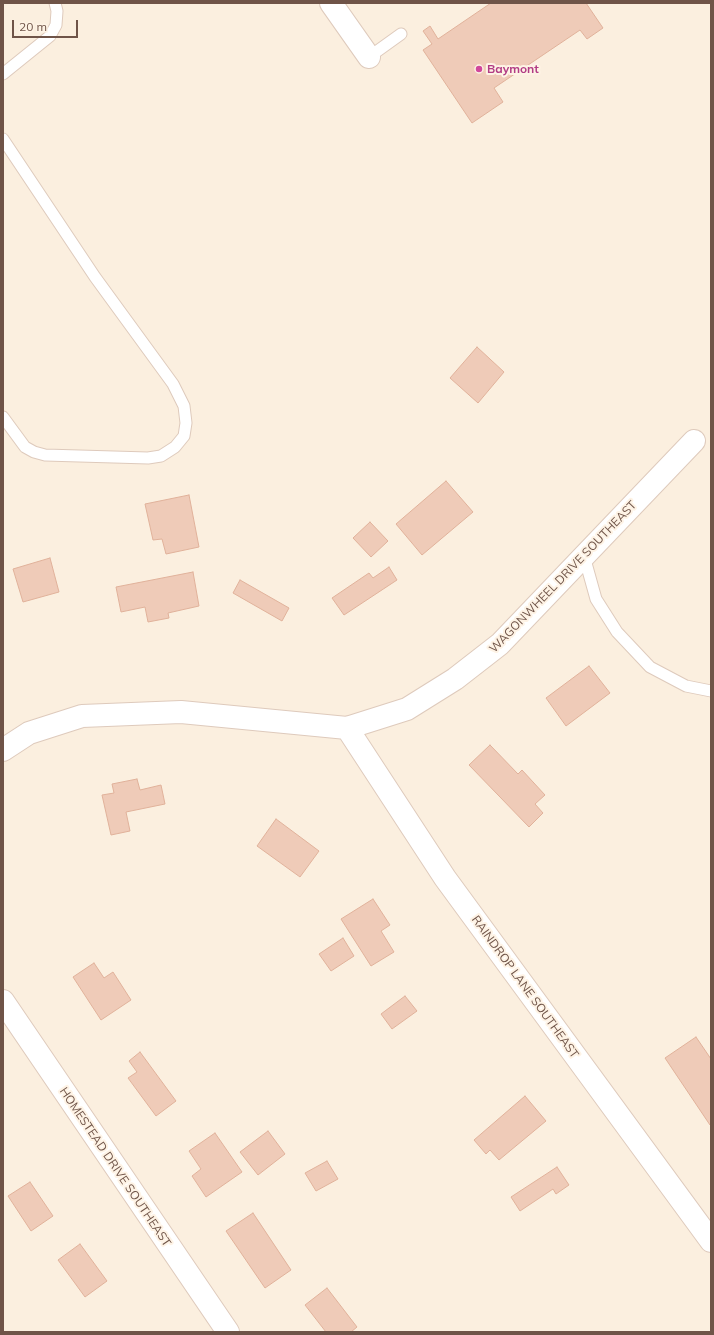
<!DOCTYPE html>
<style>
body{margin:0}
#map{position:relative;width:714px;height:1335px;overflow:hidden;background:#fbefdf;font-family:Mulish,sans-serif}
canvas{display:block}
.frame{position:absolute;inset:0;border:4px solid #6f5448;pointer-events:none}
.scale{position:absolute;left:12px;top:20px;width:66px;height:18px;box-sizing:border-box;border:2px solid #6f5448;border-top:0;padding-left:5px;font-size:12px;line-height:14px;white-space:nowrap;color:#6f5448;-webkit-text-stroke:3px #fef3e5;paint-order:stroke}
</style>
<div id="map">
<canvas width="714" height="1335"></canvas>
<div class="frame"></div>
<div class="scale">20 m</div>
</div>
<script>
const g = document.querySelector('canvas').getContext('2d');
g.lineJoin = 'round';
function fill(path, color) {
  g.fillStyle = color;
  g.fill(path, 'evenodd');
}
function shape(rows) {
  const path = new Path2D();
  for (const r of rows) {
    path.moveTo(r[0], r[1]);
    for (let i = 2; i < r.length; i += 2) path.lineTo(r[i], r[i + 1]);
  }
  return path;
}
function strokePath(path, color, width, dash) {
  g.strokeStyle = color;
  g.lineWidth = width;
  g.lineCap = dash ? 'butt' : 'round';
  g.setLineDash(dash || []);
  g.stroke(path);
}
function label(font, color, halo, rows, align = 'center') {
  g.font = font + ' Mulish,sans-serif';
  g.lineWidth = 4;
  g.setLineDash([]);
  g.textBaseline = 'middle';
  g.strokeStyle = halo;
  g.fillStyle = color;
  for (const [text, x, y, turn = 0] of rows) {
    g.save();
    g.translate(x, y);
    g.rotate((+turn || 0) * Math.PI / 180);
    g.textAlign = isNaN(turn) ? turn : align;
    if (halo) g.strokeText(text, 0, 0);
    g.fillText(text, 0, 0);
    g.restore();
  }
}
const building = shape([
 [491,3,586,3,603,28,587,39,580,30,494,88,503,102,472,123,423,50,432,44,423,31,430,26,438,39,491,3],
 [477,347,504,372,478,403,450,378,477,347],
 [446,481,473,512,422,555,396,524,446,481],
 [189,495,199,547,166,554,162,539,153,540,145,504,189,495],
 [370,522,388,541,371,557,353,538,370,522],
 [50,558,59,592,23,602,13,569,50,558],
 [389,567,397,580,344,615,332,598,369,573,373,578,389,567],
 [193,572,199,606,168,613,169,618,148,622,145,607,121,612,116,587,193,572],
 [240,580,289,608,282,621,233,593,240,580],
 [589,666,610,693,566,726,546,698,589,666],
 [490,745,518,774,522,770,545,795,535,804,543,813,529,827,469,765,490,745],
 [137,779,140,790,161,785,165,804,126,812,130,831,111,835,102,795,114,793,112,784,137,779],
 [276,819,319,851,300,877,257,846,276,819],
 [373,899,390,925,381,931,394,952,371,966,341,919,373,899],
 [343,938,354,956,331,971,319,954,343,938],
 [94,963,104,978,113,972,131,1000,101,1020,73,977,94,963],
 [405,996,417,1011,392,1029,381,1014,405,996],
 [696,1037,711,1059,711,1124,710,1125,665,1058,696,1037],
 [140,1052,176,1101,156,1116,128,1078,137,1072,129,1061,140,1052],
 [525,1096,546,1121,499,1160,490,1150,486,1154,474,1140,525,1096],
 [268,1131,285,1154,258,1175,240,1152,268,1131],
 [215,1133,242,1172,206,1197,192,1176,201,1169,189,1151,215,1133],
 [327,1161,338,1179,316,1191,305,1173,327,1161],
 [557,1167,569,1185,556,1194,553,1189,520,1211,511,1197,557,1167],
 [30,1182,53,1216,31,1231,8,1196,30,1182],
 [253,1213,291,1270,265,1288,226,1231,253,1213],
 [80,1244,107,1281,85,1297,58,1260,80,1244],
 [327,1288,357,1327,351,1332,326,1332,305,1305,327,1288]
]);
fill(building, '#efcbb8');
strokePath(building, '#e0b19a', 1);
const lane = shape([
 [369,57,401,34],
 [3,74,50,36,56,25,57,11,55,3],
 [3,139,95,277,173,384,184,406,186,423,184,436,175,447,161,456,148,458,45,455,34,452,25,447,3,417],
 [584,556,596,599,617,632,650,667,686,686,711,691]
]);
const street = shape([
 [331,3,369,57],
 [347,728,445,878,711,1241],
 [3,750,29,733,82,716,181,712,347,728,407,709,455,679,500,644,694,441],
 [3,1001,228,1332]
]);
strokePath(lane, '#decabc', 13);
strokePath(street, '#decabc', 24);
strokePath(lane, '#fff', 11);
strokePath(street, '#fff', 22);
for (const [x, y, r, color] of [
 [479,69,4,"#d1479c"]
]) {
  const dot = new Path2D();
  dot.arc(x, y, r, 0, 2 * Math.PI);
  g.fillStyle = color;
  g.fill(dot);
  strokePath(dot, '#fef3e5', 1.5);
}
label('bold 12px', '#b23c85', '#fef3e5', [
 ["Baymont",487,69]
], 'left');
label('12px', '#6f5448', '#fef3e5', [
 ["WAGONWHEEL DRIVE SOUTHEAST",563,577,-46],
 ["RAINDROP LANE SOUTHEAST",525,987,54],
 ["HOMESTEAD DRIVE SOUTHEAST",115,1167,56]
]);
</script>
